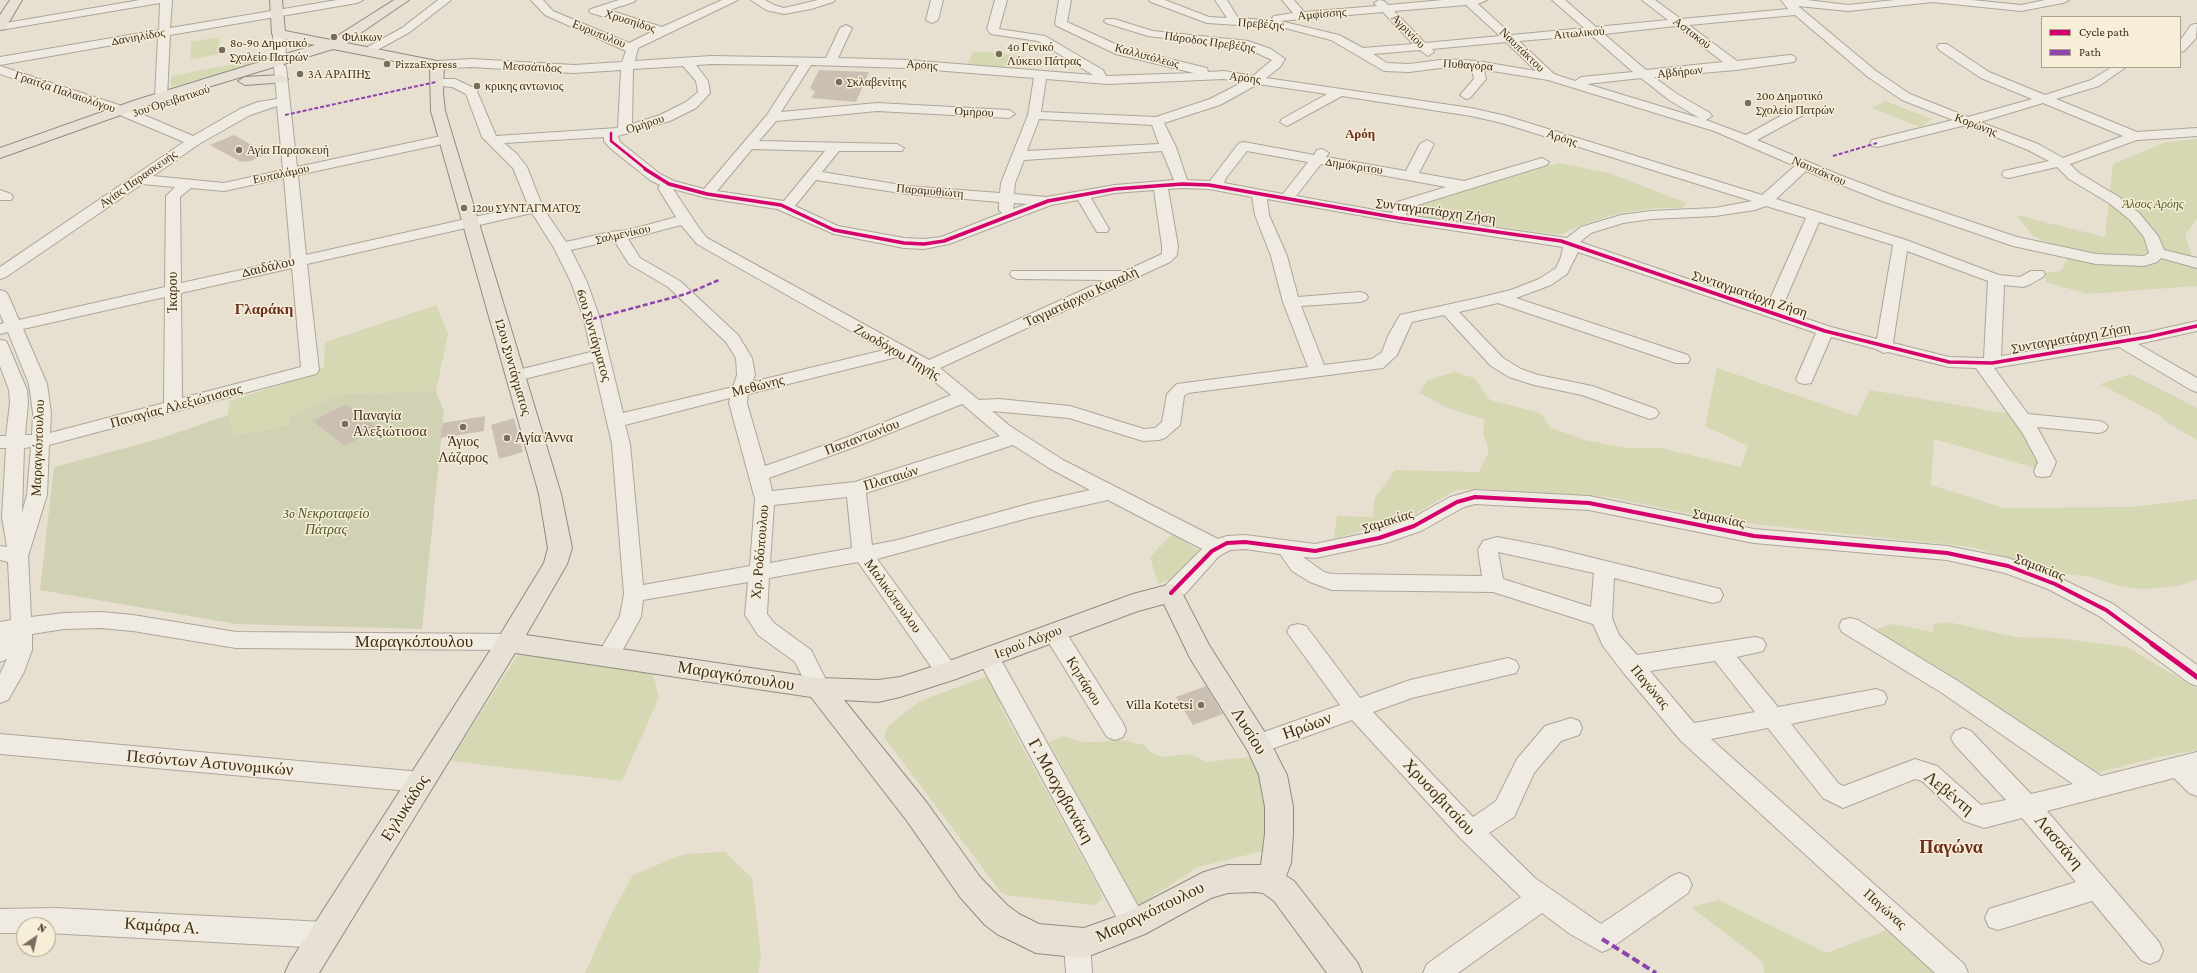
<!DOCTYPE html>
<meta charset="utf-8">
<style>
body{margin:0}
#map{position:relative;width:2197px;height:973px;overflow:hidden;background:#e7e0d1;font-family:"Crimson Pro",serif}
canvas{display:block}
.legend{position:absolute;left:2041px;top:16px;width:140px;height:52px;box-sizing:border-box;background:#f7eed8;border:1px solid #ada18e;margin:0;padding:5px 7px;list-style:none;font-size:12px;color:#3d2e20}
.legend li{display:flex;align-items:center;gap:8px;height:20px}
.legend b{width:20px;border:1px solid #ada18e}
.north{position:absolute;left:16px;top:917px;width:40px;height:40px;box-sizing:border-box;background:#f7eed8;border:1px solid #ada18e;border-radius:50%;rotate:34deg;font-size:11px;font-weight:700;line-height:16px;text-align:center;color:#3d2e20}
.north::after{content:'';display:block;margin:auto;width:14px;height:18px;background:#786c5e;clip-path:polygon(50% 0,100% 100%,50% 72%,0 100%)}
</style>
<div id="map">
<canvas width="2197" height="973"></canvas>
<ul class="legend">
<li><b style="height:5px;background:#d6006c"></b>Cycle path</li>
<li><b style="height:5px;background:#8e44ad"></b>Path</li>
</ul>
<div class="north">N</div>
</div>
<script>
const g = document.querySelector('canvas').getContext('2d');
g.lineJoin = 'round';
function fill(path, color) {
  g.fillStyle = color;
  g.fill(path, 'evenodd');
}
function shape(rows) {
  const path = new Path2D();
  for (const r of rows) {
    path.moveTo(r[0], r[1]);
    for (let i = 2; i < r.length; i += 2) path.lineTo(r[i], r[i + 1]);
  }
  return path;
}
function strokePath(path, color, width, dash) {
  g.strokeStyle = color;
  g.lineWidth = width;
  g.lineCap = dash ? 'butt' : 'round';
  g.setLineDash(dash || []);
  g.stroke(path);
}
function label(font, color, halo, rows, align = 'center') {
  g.font = font + ' "Crimson Pro",serif';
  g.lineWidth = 3;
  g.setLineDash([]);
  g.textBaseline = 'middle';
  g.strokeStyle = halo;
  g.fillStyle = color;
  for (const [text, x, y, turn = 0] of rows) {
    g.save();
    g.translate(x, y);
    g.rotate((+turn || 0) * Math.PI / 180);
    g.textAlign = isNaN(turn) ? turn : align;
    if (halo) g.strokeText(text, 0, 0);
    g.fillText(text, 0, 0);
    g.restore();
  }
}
fill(shape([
 [219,37,220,54,191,59,191,42],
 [974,51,1024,56,1018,68,967,64],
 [272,57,272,59,171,87,171,76],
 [1885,101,1932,119,1920,127,1872,108],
 [2197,139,2197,219,2185,235,2197,272,2197,286,2088,294,2046,282,2045,273,2061,271,2071,252,2033,236,2016,215,2105,237,2113,164,2166,142],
 [1558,163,1609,173,1687,203,1682,208,1658,208,1615,214,1574,228,1560,235,1422,216,1411,208],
 [436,305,448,334,436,391,341,394,288,425,233,436,228,415,229,401,295,380,324,367,325,342],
 [1717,368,1857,416,1870,390,2016,415,2042,462,2035,468,1934,439,1931,485,2004,508,2133,507,2197,499,2197,579,2179,586,2143,589,2119,586,2090,577,2059,573,1972,547,1725,521,1609,497,1484,489,1456,490,1410,517,1334,539,1337,516,1373,517,1374,499,1395,470,1479,472,1489,451,1483,432,1485,419,1450,409,1419,393,1427,381,1454,372,1474,378,1490,400,1540,413,1551,428,1585,440,1628,448,1660,448,1741,467,1748,446,1705,426],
 [2131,374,2197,408,2197,440,2168,423,2159,415,2100,384],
 [1172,534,1198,550,1197,555,1175,578,1158,584,1150,557],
 [1948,622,2016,637,2057,638,2127,647,2197,689,2197,750,2155,758,2092,774,1869,632,1891,624,1933,632,1933,624],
 [518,654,653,674,659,697,622,781,450,761],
 [991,675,1004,699,1000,706,1100,890,1102,899,1095,905,1005,895,1000,891,884,737,887,727,920,701],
 [1064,736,1082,742,1101,742,1118,739,1145,745,1149,751,1161,757,1190,754,1207,762,1256,756,1265,791,1267,850,1198,867,1138,906,1049,742],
 [725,852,752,878,761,957,758,973,585,973,611,915,633,875,684,854],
 [1719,900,1826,953,1880,933,1892,925,1944,973,1764,973,1764,963,1691,907]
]), '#d6d7b3');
fill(shape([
 [436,391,444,411,422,629,236,624,40,590,54,467,159,439,228,415,234,436,288,425,290,417,341,394]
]), '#d1d1b3');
fill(shape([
 [819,70,869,72,856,102,811,98,815,92,810,88],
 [234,135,245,141,266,154,251,161,241,162,210,145],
 [346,404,378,427,345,446,313,421],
 [485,416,484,431,440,438,443,423],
 [514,418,523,452,499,459,491,425],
 [1206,686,1223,714,1193,725,1176,697]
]), '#cbbfb2');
const minor = shape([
 [140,0,172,0,170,28,337,0,363,0,357,3,170,35,167,97,161,101,155,97,158,37,0,65,0,57,159,30,160,3,0,30,0,24,140,0],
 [438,0,451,0,410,32,370,54,366,55,360,51,402,28,438,0],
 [531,0,543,0,553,11,629,43,653,31,591,13,589,11,591,9,619,0,636,0,634,2,609,10,662,27,722,0,738,0,638,48,635,61,711,56,826,58,840,28,846,25,852,28,838,58,908,60,1093,75,1038,41,991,34,987,29,995,0,1007,0,999,29,1045,36,1103,70,1106,76,1194,73,1116,54,1057,26,1055,24,1059,0,1071,0,1067,22,1124,48,1207,68,1208,72,1224,71,1253,76,1272,60,1246,48,1148,36,1106,23,1104,21,1106,19,1114,19,1153,31,1248,41,1271,49,1285,59,1280,67,1266,78,1471,108,1506,116,1762,195,1795,166,1714,131,1548,80,1499,72,1484,70,1486,79,1470,98,1466,99,1460,95,1474,79,1472,69,1448,67,1409,72,1384,71,1331,40,1285,28,1207,23,1151,2,1149,0,1165,0,1209,17,1227,18,1215,0,1227,0,1238,18,1276,21,1272,18,1274,16,1293,13,1282,0,1294,0,1304,12,1377,6,1374,3,1379,0,1384,1,1388,5,1443,0,1487,0,1478,4,1512,35,1584,28,1552,0,1565,0,1596,27,1668,20,1642,0,1655,0,1681,19,1788,9,1781,0,1807,0,1848,5,1895,0,1972,0,2021,5,2045,0,2069,0,2063,3,2021,11,1933,2,1848,11,1798,6,1876,71,1910,94,1968,117,2032,99,1981,78,1939,50,1937,47,1939,44,1947,44,1989,72,2045,95,2091,80,2112,67,2126,67,2099,86,2056,99,2137,132,2197,128,2197,136,2137,140,2070,164,2079,173,2119,197,2140,214,2158,236,2164,250,2197,258,2197,268,2161,258,2157,262,2144,266,2096,264,2013,246,1882,201,1806,171,1776,199,1906,240,1999,275,2020,277,2031,271,2043,271,2045,274,2043,277,2029,285,2023,287,2004,285,2001,356,2148,332,2197,321,2197,331,2138,344,2197,378,2197,392,2191,390,2119,347,1994,368,2028,414,2099,421,2105,423,2108,427,2105,431,2099,433,2037,427,2056,462,2050,476,2043,477,2036,476,2034,471,2038,462,2023,434,1976,368,1949,367,1888,352,1884,353,1876,349,1831,337,1811,383,1805,384,1799,383,1796,379,1816,333,1578,252,1567,274,1551,285,1516,298,1688,355,1690,359,1688,363,1676,363,1498,303,1459,312,1503,358,1521,369,1538,375,1592,386,1656,409,1659,413,1656,417,1650,419,1644,417,1582,395,1534,385,1509,377,1491,366,1444,315,1412,322,1397,355,1383,368,1188,393,1184,396,1180,425,1165,438,1159,440,1143,441,1069,418,992,411,1010,426,1063,460,1218,539,1227,536,1245,535,1315,544,1377,531,1407,521,1450,497,1475,490,1589,496,1754,529,1947,546,2008,558,2062,579,2113,604,2197,665,2197,686,2189,683,2099,616,2048,589,2005,573,1947,560,1754,543,1589,510,1475,504,1464,507,1421,531,1386,543,1315,558,1303,557,1324,572,1332,574,1482,576,1478,550,1483,541,1497,537,1549,547,1720,589,1723,595,1720,601,1713,603,1614,578,1612,618,1619,635,1637,655,1755,637,1763,639,1766,645,1763,651,1737,657,1778,707,1876,689,1884,692,1887,698,1884,704,1791,724,1839,784,1844,786,1915,759,1937,766,1981,805,2006,800,1955,745,1951,738,1955,731,1963,728,1971,731,2031,794,2073,784,1942,693,1842,632,1839,626,1842,620,1850,618,1858,620,1958,681,2101,776,2197,752,2197,796,2189,793,2174,778,2047,811,2159,942,2163,951,2159,960,2150,964,2141,960,2092,901,1998,930,1989,927,1985,918,1989,909,2076,882,2022,818,1984,828,1964,821,1922,781,1915,779,1843,808,1823,798,1768,728,1711,739,1964,964,1968,973,1935,973,1681,741,1622,671,1603,646,1593,624,1493,592,1332,590,1310,582,1292,571,1280,554,1245,549,1230,550,1219,556,1185,594,1171,601,1164,599,1161,593,1164,587,1202,549,1108,500,1032,517,877,559,955,666,958,672,955,678,947,681,939,678,858,562,769,578,767,614,774,623,811,650,830,688,827,694,819,697,811,694,795,662,758,635,749,621,745,615,748,582,643,600,641,617,616,662,608,665,600,662,597,656,620,616,624,594,612,444,593,362,516,381,510,380,507,376,510,372,591,352,584,319,571,282,554,248,532,213,307,264,319,370,316,374,49,445,47,495,28,556,31,617,64,613,101,612,133,615,236,632,509,634,517,636,520,642,517,648,509,650,236,648,133,631,101,628,64,629,32,634,32,650,24,672,8,700,0,703,0,674,7,659,0,662,0,622,11,620,8,562,0,560,0,546,7,547,2,517,6,448,0,448,0,436,6,436,10,403,9,390,0,366,0,340,6,341,8,345,27,390,28,403,25,435,32,435,33,413,29,384,8,332,0,334,0,324,4,323,0,314,0,290,6,292,8,295,19,320,165,287,166,196,175,187,142,184,6,277,0,279,0,267,184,142,115,113,0,74,0,66,125,107,193,136,240,109,258,102,277,99,274,67,277,64,274,61,273,34,279,30,285,34,286,61,283,64,286,67,297,167,446,135,451,136,453,139,451,142,298,175,306,255,528,205,513,168,482,137,466,94,452,87,432,85,430,82,432,79,455,79,476,89,496,136,618,128,621,70,574,73,471,67,437,69,431,65,437,61,471,59,574,65,622,62,626,51,545,15,531,0],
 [1466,5,1500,36,1425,43,1394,11,1466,5],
 [1383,12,1413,44,1363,48,1339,35,1280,21,1383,12],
 [1795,15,1868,77,1902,100,1953,120,1872,140,1870,143,1872,146,1877,147,1966,125,2028,150,2049,161,2004,171,2002,174,2004,177,2009,178,2057,167,2069,179,2109,203,2130,220,2144,237,2149,253,2144,256,2096,254,2017,237,1892,195,1837,174,1757,140,1805,114,1806,111,1805,108,1795,108,1746,135,1706,120,1712,116,1710,113,1677,94,1654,77,1736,70,1794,62,1796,59,1794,56,1790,55,1737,61,1689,25,1795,15],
 [1676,26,1723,62,1646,70,1604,34,1676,26],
 [1591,35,1633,72,1581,77,1575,81,1554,74,1519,41,1591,35],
 [1506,42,1536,71,1477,61,1448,59,1409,64,1387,63,1373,54,1420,50,1428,56,1434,52,1432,49,1506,42],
 [711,64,799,65,767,115,704,189,674,181,660,174,620,142,618,136,670,121,696,108,710,93,708,81,696,65,711,64],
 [811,65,908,68,1034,78,1028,115,1001,183,1000,193,907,186,822,172,839,151,902,151,904,148,897,144,759,141,776,121,877,111,1009,118,1015,114,1009,110,877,103,781,112,811,65],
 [683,66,696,81,698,92,686,102,660,115,632,124,633,69,683,66],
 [1641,78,1669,100,1699,118,1587,84,1641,78],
 [1046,79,1108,84,1224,79,1243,82,1210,99,1156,117,1041,112,1046,79],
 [1258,84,1327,94,1282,119,1280,122,1287,126,1342,96,1471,116,1502,123,1752,201,1715,208,1651,211,1621,215,1581,227,1567,238,1406,215,1408,208,1547,165,1549,162,1542,158,1464,181,1419,173,1434,144,1427,140,1420,144,1406,171,1326,157,1329,153,1322,149,1317,150,1314,155,1244,142,1239,143,1210,181,1187,180,1176,147,1164,123,1220,105,1258,84],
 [2043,103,2123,136,2063,158,2038,144,1980,122,2043,103],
 [277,106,283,170,224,183,153,176,199,144,250,115,277,106],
 [1039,119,1152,125,1159,144,1027,151,1039,119],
 [604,137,604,141,610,148,650,180,660,185,658,188,676,217,629,230,610,232,566,242,543,208,527,167,516,153,504,143,604,137],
 [752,149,825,151,784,201,717,191,752,149],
 [1162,151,1174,180,1115,185,1046,197,1014,194,1015,183,1024,160,1162,151],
 [1247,151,1308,162,1283,194,1224,183,1226,178,1247,151],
 [1321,164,1446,187,1397,202,1392,213,1296,196,1321,164],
 [284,178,291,259,181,283,180,197,191,188,224,191,284,178],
 [816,180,907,194,999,202,999,210,1002,213,941,237,924,239,904,238,838,226,795,206,816,180],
 [1182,188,1209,189,1252,197,1255,215,1271,256,1283,302,1308,367,1177,384,1167,394,1162,422,1155,428,1144,429,1070,406,999,399,979,400,940,368,1170,262,1177,255,1178,246,1168,189,1182,188],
 [673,189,707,198,777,209,834,234,904,248,924,249,949,244,1051,205,1078,200,1097,232,1107,232,1109,229,1091,198,1115,193,1154,190,1162,246,1162,254,1125,271,1012,271,1010,274,1012,277,1018,279,1105,280,929,360,707,238,699,228,673,189],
 [1267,199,1398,222,1563,247,1561,257,1556,268,1539,279,1511,290,1478,298,1400,315,1388,336,1382,352,1372,359,1324,365,1301,306,1360,302,1366,300,1368,297,1366,294,1360,292,1298,297,1287,256,1269,215,1267,199],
 [1014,203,1027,204,1013,209,1014,203],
 [1766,206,1806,218,1767,306,1580,242,1591,233,1623,223,1651,219,1715,216,1755,210,1766,206],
 [1819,222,1893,245,1877,339,1831,327,1781,310,1819,222],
 [681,225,697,244,884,350,752,382,755,375,752,358,738,335,680,281,640,258,628,239,681,225],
 [614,240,629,264,668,287,726,342,736,358,737,375,733,387,623,413,600,319,587,282,571,250,614,240],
 [1907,251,1988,281,1984,358,1949,357,1893,343,1907,251],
 [292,268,301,367,182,398,181,293,292,268],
 [165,297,164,403,50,433,51,413,47,384,23,329,165,297],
 [897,357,922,371,951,395,848,437,765,466,747,403,748,394,897,357],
 [730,398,729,403,755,499,750,566,643,585,630,444,625,425,730,398],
 [962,404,1000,436,855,482,772,491,769,478,860,445,962,404],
 [1013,445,1049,468,1090,490,1032,503,898,540,872,545,866,493,1013,445],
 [31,447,27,495,22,513,24,448,31,447],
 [847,497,852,548,770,563,774,505,847,497],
 [1498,552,1594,573,1591,607,1503,579,1498,552],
 [1715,661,1755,712,1694,723,1650,671,1715,661],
 [751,0,765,0,774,5,784,8,818,0,835,0,833,2,811,9,784,14,766,10,751,0],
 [931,0,943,0,938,20,932,23,926,20,931,0],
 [2195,24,2197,24,2196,38,2184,51,2180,52,2180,41,2191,25,2195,24],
 [0,190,11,194,13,197,11,200,0,200,0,190],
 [1054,624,1062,626,1123,723,1126,730,1123,737,1115,740,1107,737,1046,638,1043,632,1046,626,1054,624],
 [1298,624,1306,626,1360,698,1410,680,1508,658,1516,661,1519,667,1516,673,1412,698,1373,712,1473,817,1496,801,1517,759,1545,726,1571,718,1579,721,1582,728,1579,735,1561,741,1534,773,1514,817,1489,833,1535,878,1601,924,1670,877,1679,873,1688,877,1692,885,1688,893,1611,948,1602,952,1570,934,1542,913,1458,973,1423,973,1427,964,1521,897,1462,840,1352,720,1258,754,1250,751,1246,744,1250,737,1340,705,1287,632,1290,626,1298,624],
 [988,648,996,651,1143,915,1147,924,1143,933,1134,936,1125,933,977,657,980,651,988,648],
 [0,734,421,772,429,775,433,782,429,789,421,792,0,754,0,734],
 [56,908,324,922,333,926,337,935,333,944,324,948,48,933,48,925,24,925,24,933,0,933,0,909,56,908],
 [1077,930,1086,934,1090,943,1092,973,1066,973,1064,943,1068,934,1077,930]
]);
const major = shape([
 [10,0,22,0,5,29,0,30,0,15,10,0],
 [270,0,282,0,285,31,331,40,394,0,409,0,346,43,437,61,444,65,443,92,445,111,561,494,572,548,567,564,526,635,819,678,878,680,900,677,941,664,1133,594,1171,584,1179,587,1209,645,1267,736,1287,775,1293,807,1293,834,1291,863,1286,876,1294,881,1357,962,1362,973,1327,973,1274,901,1263,893,1256,892,1228,893,1211,898,1145,934,1084,958,1036,953,997,934,985,925,960,897,907,821,811,697,515,653,319,973,285,973,290,962,500,635,544,563,548,548,539,494,431,111,430,68,333,49,146,106,0,158,0,148,136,100,315,45,274,37,272,34,270,0],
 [1164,604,1190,658,1248,751,1259,775,1265,807,1265,834,1261,865,1228,865,1204,872,1123,914,1084,928,1039,924,1019,914,1007,905,980,877,927,803,844,700,878,702,900,697,956,679,1138,611,1164,604],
 [281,75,288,79,286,82,245,85,238,81,245,77,281,75]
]);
strokePath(minor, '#ada599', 2);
strokePath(major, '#928b80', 2);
fill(minor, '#efebe3');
fill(major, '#e6e1d4');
strokePath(shape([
 [285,115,436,82],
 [1833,156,1877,143]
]), '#8e44ad', 2, [4, 2]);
strokePath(shape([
 [592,319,686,294,719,280]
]), '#8e44ad', 2.5, [5, 2.5]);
strokePath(shape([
 [1602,939,1656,973]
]), '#8e44ad', 4, [8, 4]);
strokePath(shape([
 [611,133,611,141,647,170]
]), '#d6006c', 2.5);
strokePath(shape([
 [645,169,669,184,707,194,781,205,834,230,904,243,924,244,944,241,1048,201,1115,189,1182,184,1209,185,1398,218,1561,241,1825,331,1949,362,1992,363,2148,337,2197,326]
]), '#d6006c', 3.5);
strokePath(shape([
 [1171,593,1212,551,1227,543,1245,542,1315,551,1379,538,1414,526,1457,502,1475,497,1589,503,1754,536,1947,553,2008,566,2055,584,2106,610,2154,645]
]), '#d6006c', 4);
strokePath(shape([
 [2152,644,2197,677]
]), '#d6006c', 5);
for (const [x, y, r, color] of [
 [334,37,4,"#786c5e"],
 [222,50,4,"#786c5e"],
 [999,54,4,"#786c5e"],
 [387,64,4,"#786c5e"],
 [300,74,4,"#786c5e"],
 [839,82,4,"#786c5e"],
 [477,86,4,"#786c5e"],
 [1748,103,4,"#786c5e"],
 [239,150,4,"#786c5e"],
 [464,208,4,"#786c5e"],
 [345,424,4,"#786c5e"],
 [463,427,4,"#786c5e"],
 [507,438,4,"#786c5e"],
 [1201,705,4,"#786c5e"]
]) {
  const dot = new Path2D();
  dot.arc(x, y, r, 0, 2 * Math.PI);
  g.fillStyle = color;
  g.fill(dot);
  strokePath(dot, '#f7eed8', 1.5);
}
label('12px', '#3d2e20', '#f7eed8', [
 ["Αμφίσσης",1322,14,-5],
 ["Χρυσηίδος",630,21,17],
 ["Πρεβέζης",1261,24,4],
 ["Αγρινίου",1408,31,46],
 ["Αιτωλικού",1579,33,-5],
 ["Αστακού",1692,33,37],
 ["Ευρυπύλου",599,34,22],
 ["Δανιηλίδος",138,37,-10],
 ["Πάροδος Πρεβέζης",1210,42,8],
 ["Ναυπάκτου",1522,50,44],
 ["Καλλιπόλεως",1147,56,15],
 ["Αρόης",922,65,4],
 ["Πυθαγόρα",1468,65,4],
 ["Μεσσάτιδος",532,67,3],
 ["Αβδήρων",1680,72,-6],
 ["Αρόης",1245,78,7],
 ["Γραίτζα Παλαιολόγου",65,92,19],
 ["3ου Ορειβατικού",171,101,-18],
 ["Ομήρου",974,112,3],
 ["Ομήρου",645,124,-18],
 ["Κορώνης",1976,125,21],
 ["Αρόης",1562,138,18],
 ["Δημόκριτου",1354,166,9],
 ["Ναυπάκτου",1819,171,23],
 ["Ευπαλάμου",281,174,-12],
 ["Αγίας Παρασκευής",138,179,-35],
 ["Παραμυθιώτη",930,191,5],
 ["Σαλμενίκου",623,234,-12]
]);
label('12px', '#3d2e20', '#f7eed8', [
 ["Φιλικων",342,37],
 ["8o-9ο Δημοτικό",230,43],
 ["Σχολείο Πατρών",230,57],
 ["4ο Γενικό",1007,47],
 ["Λύκειο Πάτρας",1007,61],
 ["PizzaExpress",395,64],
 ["3Α ΑΡΑΠΗΣ",308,74],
 ["Σκλαβενίτης",847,82],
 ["κρικης αντωνιος",485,86],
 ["20ο Δημοτικό",1756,96],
 ["Σχολείο Πατρών",1756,110],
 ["Αγία Παρασκευή",247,150],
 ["12ου ΣΥΝΤΑΓΜΑΤΟΣ",472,208]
], 'left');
label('italic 12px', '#4d5a26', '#f7eed8', [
 ["Άλσος Αρόης",2153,204]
]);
label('bold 13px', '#6b2e1e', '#f7eed8', [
 ["Αρόη",1360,134]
]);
label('14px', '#3d2e20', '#f7eed8', [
 ["Συνταγματάρχη Ζήση",1436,211,8],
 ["Δαιδάλου",268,267,-13],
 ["Ίκαρου",173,292,-90],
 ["Συνταγματάρχη Ζήση",1750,294,19],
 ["Ταγματάρχου Καραλή",1081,297,-25],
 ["6ου Συντάγματος",594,335,74],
 ["Συνταγματάρχη Ζήση",2071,338,-10],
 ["Ζωοδόχου Πηγής",897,352,30],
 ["12ου Συντάγματος",513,367,74],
 ["Μεθώνης",758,386,-14],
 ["Παναγίας Αλεξιώτισσας",176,406,-15],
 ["Παπαντωνίου",862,437,-21],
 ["Μαραγκόπουλου",38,448,-88],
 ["Πλαταιών",891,478,-17],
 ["Σαμακίας",1719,518,12],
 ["Σαμακίας",1388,521,-17],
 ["Χρ. Ροδόπουλου",760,552,-85],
 ["Σαμακίας",2040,567,22],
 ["Μαλικόπουλου",893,596,54],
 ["Ιερού Λόχου",1028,642,-21],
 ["Κηπάρου",1084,681,58],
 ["Παγώνας",1650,687,50],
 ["Παγώνας",1885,909,42]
]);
label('14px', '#3d2e20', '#f7eed8', [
 ["Παναγία",353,416],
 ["Αλεξιώτισσα",353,432],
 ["Αγία Άννα",515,438],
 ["Άγιος",463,442,"center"],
 ["Λάζαρος",463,458,"center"],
 ["Villa Kotetsi",1193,705,"right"]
], 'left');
label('italic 14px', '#4d5a26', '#f7eed8', [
 ["3o Νεκροταφείο",326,514],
 ["Πάτρας",326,530]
]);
label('bold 15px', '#6b2e1e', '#f7eed8', [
 ["Γλαράκη",264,309]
]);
label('17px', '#3d2e20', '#f7eed8', [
 ["Μαραγκόπουλου",414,642],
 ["Μαραγκόπουλου",736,676,9],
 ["Ηρώων",1307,726,-20],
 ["Λυσίου",1249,731,58],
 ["Πεσόντων Αστυνομικών",210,763,5],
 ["Γ. Μοσχοβανάκη",1061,791,61],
 ["Λεβέντη",1949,793,39],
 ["Χρυσοβιτσίου",1439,797,47],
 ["Εγλυκάδος",405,808,-58],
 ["Λασσάνη",2059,842,50],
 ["Μαραγκόπουλου",1150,912,-26],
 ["Καμάρα Α.",162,926,4]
]);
label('bold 18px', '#6b2e1e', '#f7eed8', [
 ["Παγώνα",1951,847]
]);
</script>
